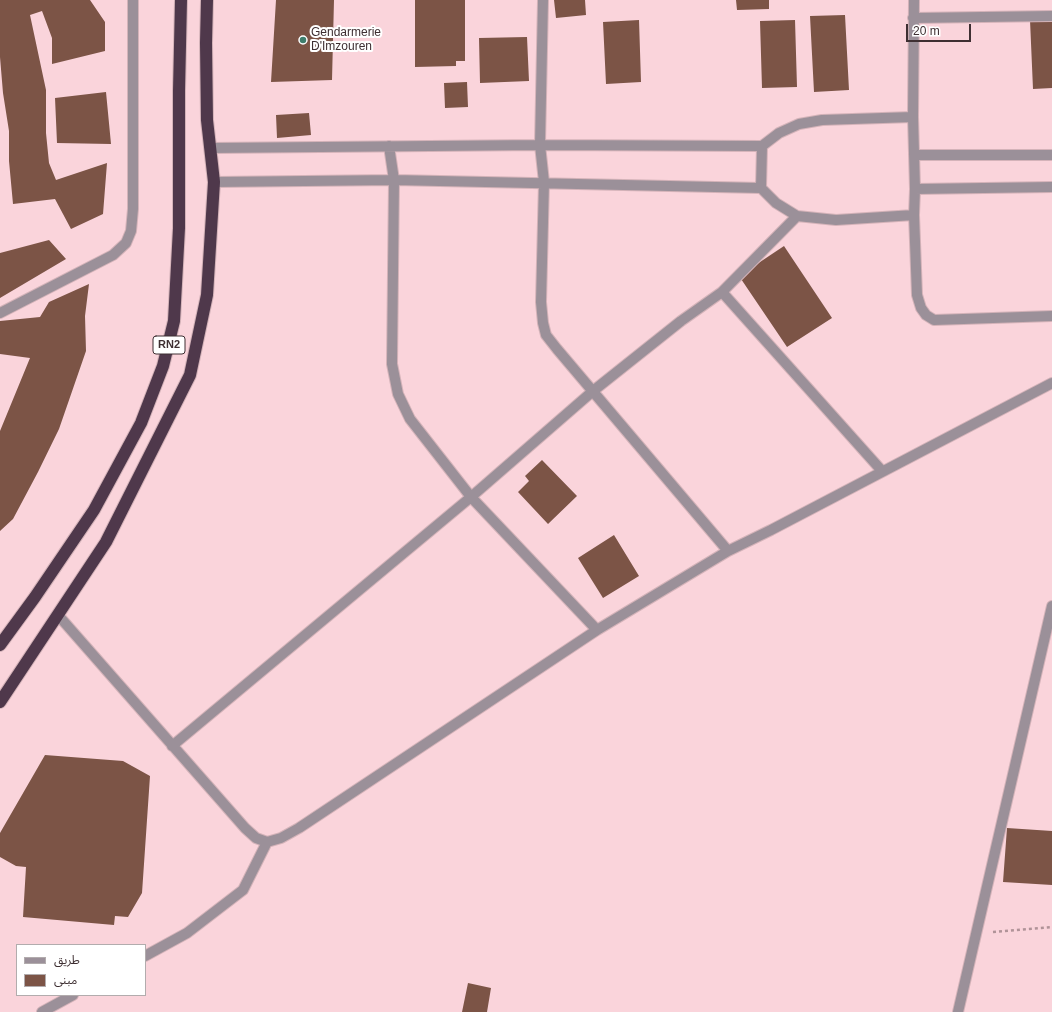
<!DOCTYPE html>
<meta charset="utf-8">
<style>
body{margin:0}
#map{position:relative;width:1052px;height:1012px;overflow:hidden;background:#fad4db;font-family:Helvetica,"Noto Sans Arabic",sans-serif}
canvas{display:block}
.legend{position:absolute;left:16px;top:944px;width:130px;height:52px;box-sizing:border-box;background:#fff;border:1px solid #b2acad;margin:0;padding:5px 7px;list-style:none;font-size:12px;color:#3e2f32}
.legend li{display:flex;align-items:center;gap:8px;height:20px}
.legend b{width:20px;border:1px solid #b2acad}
.scale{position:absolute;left:906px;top:24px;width:65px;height:18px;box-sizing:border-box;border:2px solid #3e2f32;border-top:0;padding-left:5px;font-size:12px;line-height:14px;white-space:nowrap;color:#3e2f32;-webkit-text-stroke:3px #fff;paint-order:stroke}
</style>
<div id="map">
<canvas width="1052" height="1012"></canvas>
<ul class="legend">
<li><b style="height:5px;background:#9b9099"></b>طريق</li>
<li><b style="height:11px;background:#7c5446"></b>مبنى</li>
</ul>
<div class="scale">20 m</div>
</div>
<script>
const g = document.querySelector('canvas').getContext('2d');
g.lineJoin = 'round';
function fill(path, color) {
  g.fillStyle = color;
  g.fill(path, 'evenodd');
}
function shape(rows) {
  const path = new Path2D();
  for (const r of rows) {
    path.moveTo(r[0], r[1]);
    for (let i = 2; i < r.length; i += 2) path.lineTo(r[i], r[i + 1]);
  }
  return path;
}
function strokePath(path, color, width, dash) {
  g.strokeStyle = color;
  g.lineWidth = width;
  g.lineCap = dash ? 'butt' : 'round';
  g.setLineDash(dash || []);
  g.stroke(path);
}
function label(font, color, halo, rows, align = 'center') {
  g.font = font + ' Helvetica,sans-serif';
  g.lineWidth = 4;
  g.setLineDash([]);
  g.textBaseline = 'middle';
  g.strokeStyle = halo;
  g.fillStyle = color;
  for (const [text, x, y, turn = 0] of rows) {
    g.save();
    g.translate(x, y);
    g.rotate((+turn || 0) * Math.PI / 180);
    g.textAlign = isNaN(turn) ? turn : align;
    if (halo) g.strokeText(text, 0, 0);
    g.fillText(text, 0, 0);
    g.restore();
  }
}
fill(shape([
 [0,0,90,0,105,22,105,51,52,64,52,38,42,11,30,15,46,90,46,133,49,163,56,180,107,163,103,214,71,229,55,199,13,204,9,161,9,131,3,93,0,57],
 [276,0,334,0,332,80,271,82],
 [415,0,465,0,465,61,456,61,456,66,415,67],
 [554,0,585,0,586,15,556,18],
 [736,0,769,0,769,9,737,10],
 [845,15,849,90,814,92,810,16],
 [1052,19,1052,88,1033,89,1030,20],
 [639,20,641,82,606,84,603,22],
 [795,20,797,87,762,88,760,21],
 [527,37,529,81,480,83,479,38],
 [467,82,468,107,445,108,444,83],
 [106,92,111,144,57,143,55,98],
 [309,113,311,135,277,138,276,115],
 [49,240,66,259,0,298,0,253],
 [784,246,832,318,787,347,739,276],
 [89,284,85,316,86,351,59,429,38,472,13,519,0,531,0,431,30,358,0,354,0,321,40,317,49,302],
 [542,460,577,496,548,524,518,492,529,481,525,476],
 [614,535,639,576,603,598,578,558],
 [45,755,123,761,150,776,142,893,128,917,115,916,114,925,23,917,26,867,16,866,0,857,0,833],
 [1007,828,1052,831,1052,885,1003,882],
 [468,983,491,988,487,1012,462,1012]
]), '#7c5446');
const minor = shape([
 [543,0,540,145,544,182,541,302,543,323,546,335,557,349,728,551],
 [914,0,913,117,915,189,914,215,917,295,921,308,926,315,934,320,1052,316],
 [913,18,1052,16],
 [389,146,394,180,392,364,398,394,410,419,471,497,597,630],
 [210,148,540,145,762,146,779,133,799,124,822,120,913,117],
 [914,155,1052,155],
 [214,182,394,180,761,188,776,203,797,216,836,220,914,215],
 [761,188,762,146],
 [915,189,1052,187],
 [722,292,882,471],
 [0,313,113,255,126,243,131,231,133,209,133,0],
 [58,615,245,828,256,838,267,842,281,838,299,828,597,630,728,551,771,530,1052,383],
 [172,746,471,497,593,391,681,321,722,292,797,216],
 [145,956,187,933,243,890,267,842],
 [42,1012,73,995],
 [958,1012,1052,606]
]);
const highway = shape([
 [0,645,35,597,94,510,141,423,163,366,174,321,179,228,179,91,181,0],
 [0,702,106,542,190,375,207,295,214,182,207,120,206,43,207,0]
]);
strokePath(minor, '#d4b3b9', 12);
strokePath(highway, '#d4b3b9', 14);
strokePath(shape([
 [993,932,1052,927]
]), '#b09398', 2.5, [3, 3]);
strokePath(minor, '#9b9099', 10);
strokePath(highway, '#4f384b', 12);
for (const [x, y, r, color] of [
 [303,40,4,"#3e7e6d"]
]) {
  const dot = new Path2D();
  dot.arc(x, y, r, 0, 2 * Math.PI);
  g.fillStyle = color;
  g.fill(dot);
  strokePath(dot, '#fff', 1.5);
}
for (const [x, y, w] of [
 [169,345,32]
]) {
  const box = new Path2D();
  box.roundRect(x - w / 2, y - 9, w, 18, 3);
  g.fillStyle = '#fff';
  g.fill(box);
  strokePath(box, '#3e2f32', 1);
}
label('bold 11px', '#3e2f32', null, [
 ["RN2",169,345]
]);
label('12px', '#3e2f32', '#fff', [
 ["Gendarmerie",311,33],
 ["D'Imzouren",311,47]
], 'left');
</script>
